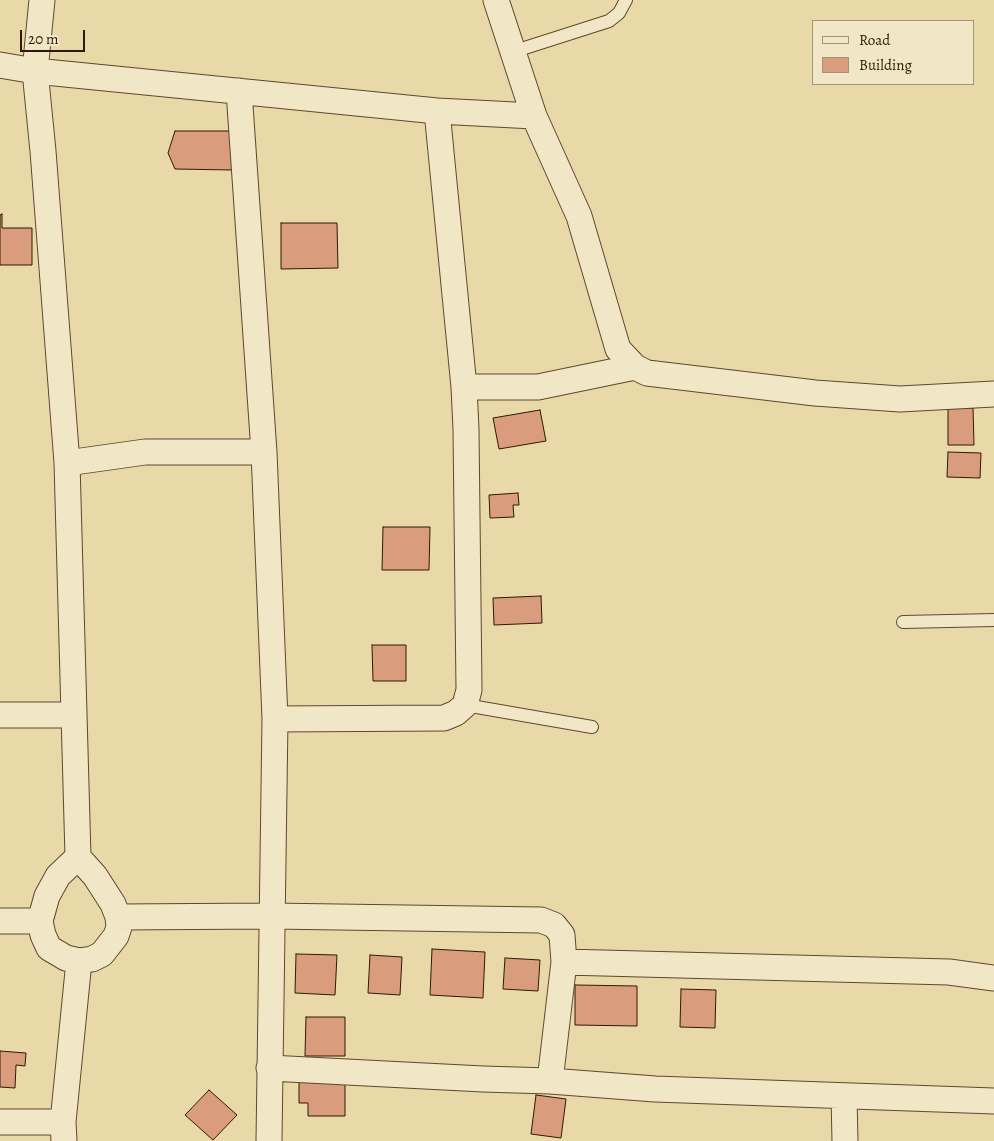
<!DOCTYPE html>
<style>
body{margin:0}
#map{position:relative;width:994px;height:1141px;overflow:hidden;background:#ead9a8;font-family:Alegreya,serif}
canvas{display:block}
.legend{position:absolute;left:812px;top:20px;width:162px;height:65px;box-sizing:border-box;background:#f1e6c6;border:1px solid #a3947a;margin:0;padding:6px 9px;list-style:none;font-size:15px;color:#2f1807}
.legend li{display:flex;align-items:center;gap:10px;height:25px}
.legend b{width:25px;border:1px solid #a3947a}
.scale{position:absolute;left:20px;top:30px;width:65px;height:22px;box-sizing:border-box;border:2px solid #2f1807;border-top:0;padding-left:6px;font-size:15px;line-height:18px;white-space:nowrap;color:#2f1807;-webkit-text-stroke:4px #f1e6c6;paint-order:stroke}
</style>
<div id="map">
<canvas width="994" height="1141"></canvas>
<ul class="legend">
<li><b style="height:6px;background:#f1e6c6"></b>Road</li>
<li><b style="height:14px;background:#d99c7c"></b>Building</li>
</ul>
<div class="scale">20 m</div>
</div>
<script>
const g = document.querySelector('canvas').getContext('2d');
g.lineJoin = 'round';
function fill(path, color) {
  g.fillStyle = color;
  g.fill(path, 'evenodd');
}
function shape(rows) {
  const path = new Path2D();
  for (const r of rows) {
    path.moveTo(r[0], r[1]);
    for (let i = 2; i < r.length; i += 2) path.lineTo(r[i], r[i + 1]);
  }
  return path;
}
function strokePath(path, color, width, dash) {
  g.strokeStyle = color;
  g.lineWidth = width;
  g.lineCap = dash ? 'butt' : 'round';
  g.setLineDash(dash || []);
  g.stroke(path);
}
const building = shape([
 [175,131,233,131,233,170,175,169,168,153,175,131],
 [2,214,2,228,32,228,32,265,0,265,0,215,2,214],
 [281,223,337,223,338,268,281,269,281,223],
 [948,408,973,408,974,445,948,445,948,408],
 [540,410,546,441,499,449,493,418,540,410],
 [948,452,981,453,980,478,947,477,948,452],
 [518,493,519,505,513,505,514,517,490,518,489,495,518,493],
 [383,527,430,527,429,570,382,570,383,527],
 [541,596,542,623,494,625,493,598,541,596],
 [372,645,406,645,406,681,373,681,372,645],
 [432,949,485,952,483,998,430,995,432,949],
 [296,954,337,955,335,995,295,993,296,954],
 [370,955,402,957,400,995,368,993,370,955],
 [505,958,540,960,538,991,503,989,505,958],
 [575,985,637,986,637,1026,575,1025,575,985],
 [681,989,716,990,715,1028,680,1027,681,989],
 [306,1017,345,1017,345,1056,305,1056,306,1017],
 [0,1051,26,1053,25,1066,16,1065,15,1088,0,1087,0,1051],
 [299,1076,345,1077,345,1116,308,1116,308,1103,299,1103,299,1076],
 [209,1090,237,1115,213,1140,185,1115,209,1090],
 [536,1095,566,1099,561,1138,531,1134,536,1095]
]);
fill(building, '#d99c7c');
strokePath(building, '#2f1807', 1);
const lane = shape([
 [512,52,609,21,619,13,626,0],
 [903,622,994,620],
 [465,705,592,727]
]);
const street = shape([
 [42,0,35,71,43,151,67,463,78,857,95,876,113,904,118,917,119,927,116,936,102,954,92,959,79,961,66,958,49,948,43,935,40,921,47,896,58,876,78,857],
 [496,0,534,116,579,216,618,349,635,367,647,373,815,393,900,399,994,394],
 [0,65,35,71,437,111,534,116],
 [239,91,264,452,275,719,269,1141],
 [464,387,538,387,635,367],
 [67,463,145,452,264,452],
 [0,715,74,715],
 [275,719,444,718,456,713,465,705,469,690,466,429,464,387,437,111],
 [118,917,271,916,541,920,554,925,562,935,564,962,550,1081],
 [0,921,40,921],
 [564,962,949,972,994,978],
 [269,1068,483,1079,550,1081,655,1089,994,1101],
 [844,1096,845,1141],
 [0,1122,63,1122],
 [64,1141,63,1122,79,961]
]);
strokePath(lane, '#5e482f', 14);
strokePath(street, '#5e482f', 27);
strokePath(lane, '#f1e6c6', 12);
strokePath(street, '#f1e6c6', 25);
</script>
